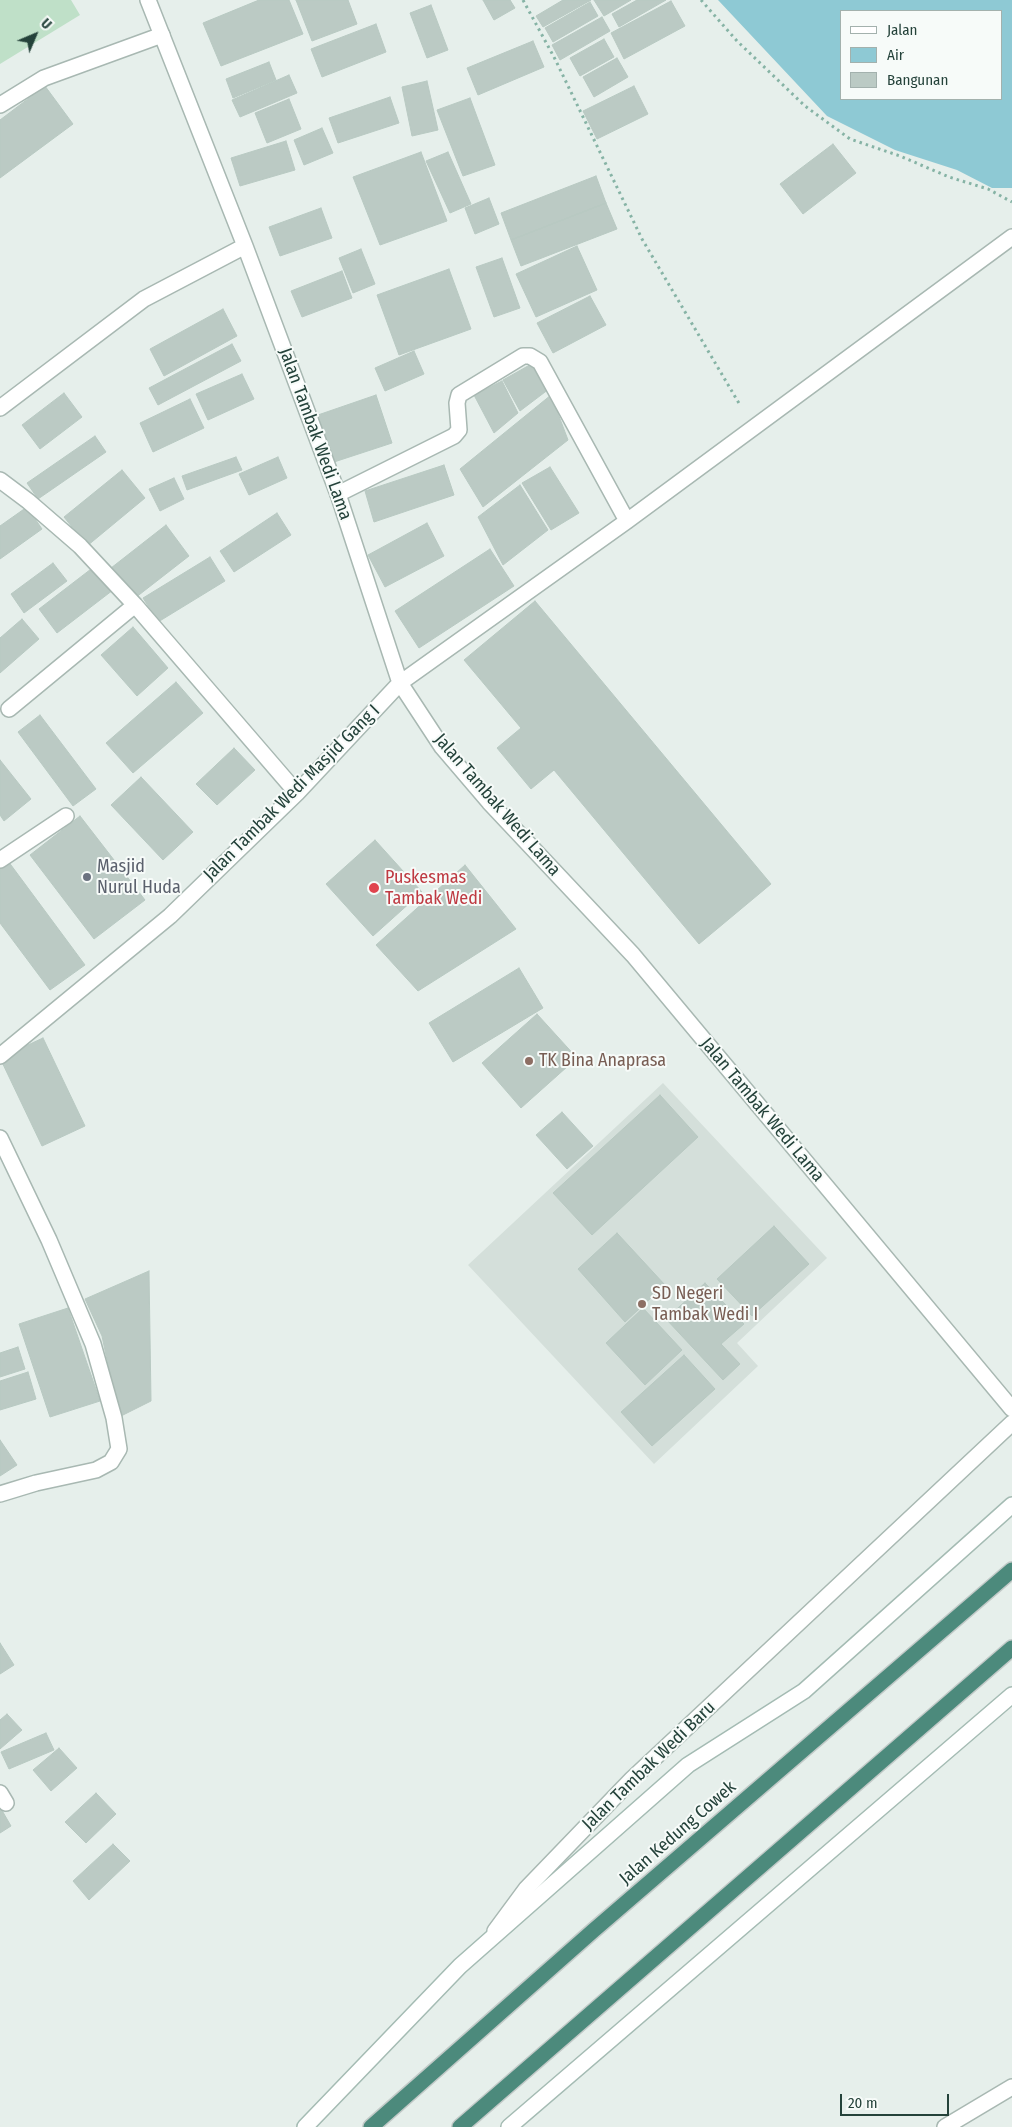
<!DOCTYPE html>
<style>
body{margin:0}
#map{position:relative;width:1012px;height:2127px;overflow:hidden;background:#e6efeb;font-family:"Fira Sans Condensed",sans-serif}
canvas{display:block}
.legend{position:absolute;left:840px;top:10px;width:162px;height:90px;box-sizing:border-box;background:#f7fbf9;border:1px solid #a3b1ad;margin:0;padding:6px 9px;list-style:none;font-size:15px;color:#24423a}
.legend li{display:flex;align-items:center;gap:10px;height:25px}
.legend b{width:25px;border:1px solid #a3b1ad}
.north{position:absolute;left:10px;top:10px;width:50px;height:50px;-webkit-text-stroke:4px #f7fbf9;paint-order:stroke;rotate:45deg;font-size:14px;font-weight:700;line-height:20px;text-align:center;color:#24423a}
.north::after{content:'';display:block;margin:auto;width:18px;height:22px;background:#24423a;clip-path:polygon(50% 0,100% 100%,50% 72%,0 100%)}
.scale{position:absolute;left:840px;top:2094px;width:109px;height:22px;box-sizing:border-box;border:2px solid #24423a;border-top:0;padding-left:6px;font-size:15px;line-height:18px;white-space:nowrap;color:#24423a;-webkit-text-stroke:4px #f7fbf9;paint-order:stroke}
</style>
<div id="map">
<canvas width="1012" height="2127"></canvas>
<ul class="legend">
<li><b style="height:6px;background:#fff"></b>Jalan</li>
<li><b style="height:14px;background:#8ec9d4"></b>Air</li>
<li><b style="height:14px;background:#bbcac4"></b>Bangunan</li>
</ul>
<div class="north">U</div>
<div class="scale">20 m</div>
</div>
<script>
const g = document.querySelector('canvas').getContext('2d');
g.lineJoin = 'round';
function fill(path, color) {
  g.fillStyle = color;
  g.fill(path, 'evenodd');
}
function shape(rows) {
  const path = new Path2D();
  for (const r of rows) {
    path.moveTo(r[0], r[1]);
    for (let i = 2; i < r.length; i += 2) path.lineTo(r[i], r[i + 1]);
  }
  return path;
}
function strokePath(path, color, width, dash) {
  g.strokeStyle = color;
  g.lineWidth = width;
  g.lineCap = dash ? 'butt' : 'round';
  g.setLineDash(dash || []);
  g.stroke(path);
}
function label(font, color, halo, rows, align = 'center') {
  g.font = font + ' "Fira Sans Condensed",sans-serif';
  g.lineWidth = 4;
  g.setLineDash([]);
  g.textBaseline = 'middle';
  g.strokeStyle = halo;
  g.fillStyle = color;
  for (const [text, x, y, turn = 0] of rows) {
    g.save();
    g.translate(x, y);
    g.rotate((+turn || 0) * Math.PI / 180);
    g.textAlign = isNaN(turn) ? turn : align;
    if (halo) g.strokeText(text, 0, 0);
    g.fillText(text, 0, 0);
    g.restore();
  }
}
fill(shape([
 [663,1083,827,1258,737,1343,758,1366,654,1464,468,1265]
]), '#d4dfda');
fill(shape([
 [0,0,71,0,80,15,0,64]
]), '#bfe0c8');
fill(shape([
 [718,0,1012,0,1012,188,992,188,957,170,895,150,827,116],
 [841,11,1001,11,1001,99,841,99]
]), '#8ec9d4');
const building = shape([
 [259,0,289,0,303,34,221,66,203,23,259,0],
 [296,0,348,0,357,24,312,41,296,0],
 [483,0,510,0,515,8,494,20,483,0],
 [563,0,591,0,543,27,536,16,563,0],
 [594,0,631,0,604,16,594,0],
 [637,0,666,0,619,27,612,14,637,0],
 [671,1,685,26,624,59,611,33,671,1],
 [590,2,598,16,553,42,545,28,590,2],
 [431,5,448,50,427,58,410,13,431,5],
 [602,17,610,31,560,60,552,45,602,17],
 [376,24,386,52,322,77,311,49,376,24],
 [604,39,614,57,580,76,570,58,604,39],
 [533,41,544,67,478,95,467,68,533,41],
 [617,58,628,77,594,97,583,77,617,58],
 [269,62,276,80,233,98,226,79,269,62],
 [289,75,297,93,240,117,232,100,289,75],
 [427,81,438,130,412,136,402,87,427,81],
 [45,86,73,124,0,178,0,120,45,86],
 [634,86,648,114,597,139,583,111,634,86],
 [390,97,399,123,338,143,329,118,390,97],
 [470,98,495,165,463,176,437,110,470,98],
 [289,99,301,129,267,143,255,113,289,99],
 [322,128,333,153,304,165,294,140,322,128],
 [286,141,295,170,240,186,231,158,286,141],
 [833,144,856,173,803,214,780,184,833,144],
 [421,152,447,221,380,245,353,177,421,152],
 [448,152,471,204,450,213,426,161,448,152],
 [596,176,606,203,511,240,501,213,596,176],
 [489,198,499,224,475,234,465,208,489,198],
 [606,203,617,229,521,266,511,240,606,203],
 [321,208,332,238,280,256,269,227,321,208],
 [577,246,597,290,536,317,516,274,577,246],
 [361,249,375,284,353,293,339,258,361,249],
 [502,258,520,308,494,317,476,267,502,258],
 [449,269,471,329,399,355,377,295,449,269],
 [342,271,352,298,302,317,291,291,342,271],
 [590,296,606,325,553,353,537,323,590,296],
 [223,309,237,336,164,376,150,349,223,309],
 [232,344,241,361,158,405,149,388,232,344],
 [414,351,424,374,385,391,375,368,414,351],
 [535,362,549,389,520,411,503,380,535,362],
 [242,374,254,399,208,420,196,394,242,374],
 [502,381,518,413,494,433,474,395,502,381],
 [64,393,82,417,40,449,22,425,64,393],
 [376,395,392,443,331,463,315,416,376,395],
 [551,395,568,440,483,507,460,469,551,395],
 [190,399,204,428,153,452,140,423,190,399],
 [95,436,106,452,38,499,27,483,95,436],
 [236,457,242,470,187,490,182,476,236,457],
 [278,457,287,478,249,495,239,474,278,457],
 [444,465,454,495,374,522,365,491,444,465],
 [550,467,579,513,551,530,522,483,550,467],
 [122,470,145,498,87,546,64,517,122,470],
 [174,478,184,499,160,511,149,489,174,478],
 [520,485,548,530,503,565,478,517,520,485],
 [27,507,42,529,0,559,0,526,27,507],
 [277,513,291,535,234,572,220,551,277,513],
 [427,523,444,556,385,587,368,555,427,523],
 [166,525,189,556,135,598,111,568,166,525],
 [490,549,514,586,419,648,395,611,490,549],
 [210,557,225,581,158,622,143,598,210,557],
 [53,563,67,581,24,613,11,594,53,563],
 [95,566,113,590,57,633,39,609,95,566],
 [535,601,771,884,699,944,554,770,531,789,497,748,521,728,464,660,535,601],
 [22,619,39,639,0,673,0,638,22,619],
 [133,627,168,668,137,696,101,655,133,627],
 [176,682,203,713,133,773,106,743,176,682],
 [40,715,96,789,73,806,18,732,40,715],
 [234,748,255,770,217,805,196,784,234,748],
 [0,760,31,799,4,821,0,815,0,760],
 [141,777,193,832,163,860,111,805,141,777],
 [80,816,145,900,94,939,30,855,80,816],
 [375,840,422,892,373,936,326,884,375,840],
 [8,861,85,965,50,990,0,923,0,867,8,861],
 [465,865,516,929,418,991,376,945,465,865],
 [519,968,543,1008,453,1062,429,1023,519,968],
 [537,1014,577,1058,521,1108,482,1063,537,1014],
 [43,1038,85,1126,42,1146,0,1058,43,1038],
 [660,1095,698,1137,592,1235,553,1193,660,1095],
 [562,1112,593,1146,567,1169,536,1135,562,1112],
 [774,1226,809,1264,752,1316,717,1279,774,1226],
 [617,1233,665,1285,625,1322,578,1269,617,1233],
 [149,1271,151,1401,119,1417,102,1336,85,1299,149,1271],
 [705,1283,744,1324,721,1344,740,1364,723,1380,666,1319,705,1283],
 [68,1308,100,1401,50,1417,19,1324,68,1308],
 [643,1308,682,1350,645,1385,606,1343,643,1308],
 [18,1347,25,1369,0,1377,0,1353,18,1347],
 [684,1355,715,1389,652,1446,621,1412,684,1355],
 [28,1372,36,1399,0,1410,0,1381,28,1372],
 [0,1440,17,1465,0,1476,0,1440],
 [0,1643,14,1665,0,1674,0,1643],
 [7,1714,22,1730,0,1749,0,1720,7,1714],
 [46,1733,54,1750,9,1769,1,1752,46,1733],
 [59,1748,77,1768,51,1791,33,1770,59,1748],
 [96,1793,116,1814,86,1843,65,1822,96,1793],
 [0,1807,11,1826,0,1833,0,1807],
 [113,1844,130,1861,89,1900,73,1881,113,1844]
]);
fill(building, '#bbcac4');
strokePath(building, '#b8c9c2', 1);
const service = shape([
 [0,105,44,78,162,35],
 [338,494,454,436,459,430,457,403,459,395,523,356,530,356,540,362,627,521],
 [400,683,627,521,1012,237]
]);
const minor = shape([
 [148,0,245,246,338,494,400,683,442,747,489,802,633,955,1012,1409],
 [0,408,144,299,245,246],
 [0,480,28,501,80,546,135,605,297,793],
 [9,709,135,605],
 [0,860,66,816],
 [0,1056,170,916,297,793,400,683],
 [0,1138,49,1240,93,1344,114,1418,119,1449,111,1462,96,1470,36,1483,0,1494],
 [0,1793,6,1803]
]);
const tertiary = shape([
 [495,1931,526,1889,632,1779,1012,1423],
 [945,2127,1012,2087]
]);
const secondary = shape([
 [305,2127,460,1966,688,1765,804,1691,1012,1505],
 [509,2127,1012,1695]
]);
const trunk = shape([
 [371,2127,594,1930,1012,1570],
 [460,2127,1012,1648]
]);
strokePath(service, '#a8b8b2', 18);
strokePath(minor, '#a8b8b2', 18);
strokePath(tertiary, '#a8b8b2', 18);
strokePath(secondary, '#a4bbb3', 18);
strokePath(trunk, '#c2cac8', 18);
strokePath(shape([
 [523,0,555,59,642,239,740,405],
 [701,0,737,41,805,106,850,139,900,156,949,177,988,189,1012,202]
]), '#86b3a5', 3, [2.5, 4]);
strokePath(service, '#fff', 15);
strokePath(minor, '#fff', 15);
strokePath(tertiary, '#fff', 15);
strokePath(secondary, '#fff', 15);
strokePath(trunk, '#4c8a7c', 15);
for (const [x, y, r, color] of [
 [87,877,5,"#6b7280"],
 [374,888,6,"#e0444e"],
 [529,1061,5,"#8d6e63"],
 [642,1304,5,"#8d6e63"]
]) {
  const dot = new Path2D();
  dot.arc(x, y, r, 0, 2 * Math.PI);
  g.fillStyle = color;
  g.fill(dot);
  strokePath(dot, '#f7fbf9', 2);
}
label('18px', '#24423a', '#f7fbf9', [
 ["Jalan Tambak Wedi Lama",315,434,70],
 ["Jalan Tambak Wedi Masjid Gang I",292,793,-45],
 ["Jalan Tambak Wedi Lama",497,805,49],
 ["Jalan Tambak Wedi Lama",762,1110,50],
 ["Jalan Tambak Wedi Baru",649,1766,-44],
 ["Jalan Kedung Cowek",678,1833,-41]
]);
label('18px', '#5b616d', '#f7fbf9', [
 ["Masjid",97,867],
 ["Nurul Huda",97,888]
], 'left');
label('18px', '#be3a42', '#f7fbf9', [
 ["Puskesmas",385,878],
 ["Tambak Wedi",385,899]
], 'left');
label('18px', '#785e54', '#f7fbf9', [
 ["TK Bina Anaprasa",539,1061],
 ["SD Negeri",652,1294],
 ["Tambak Wedi I",652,1315]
], 'left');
</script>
